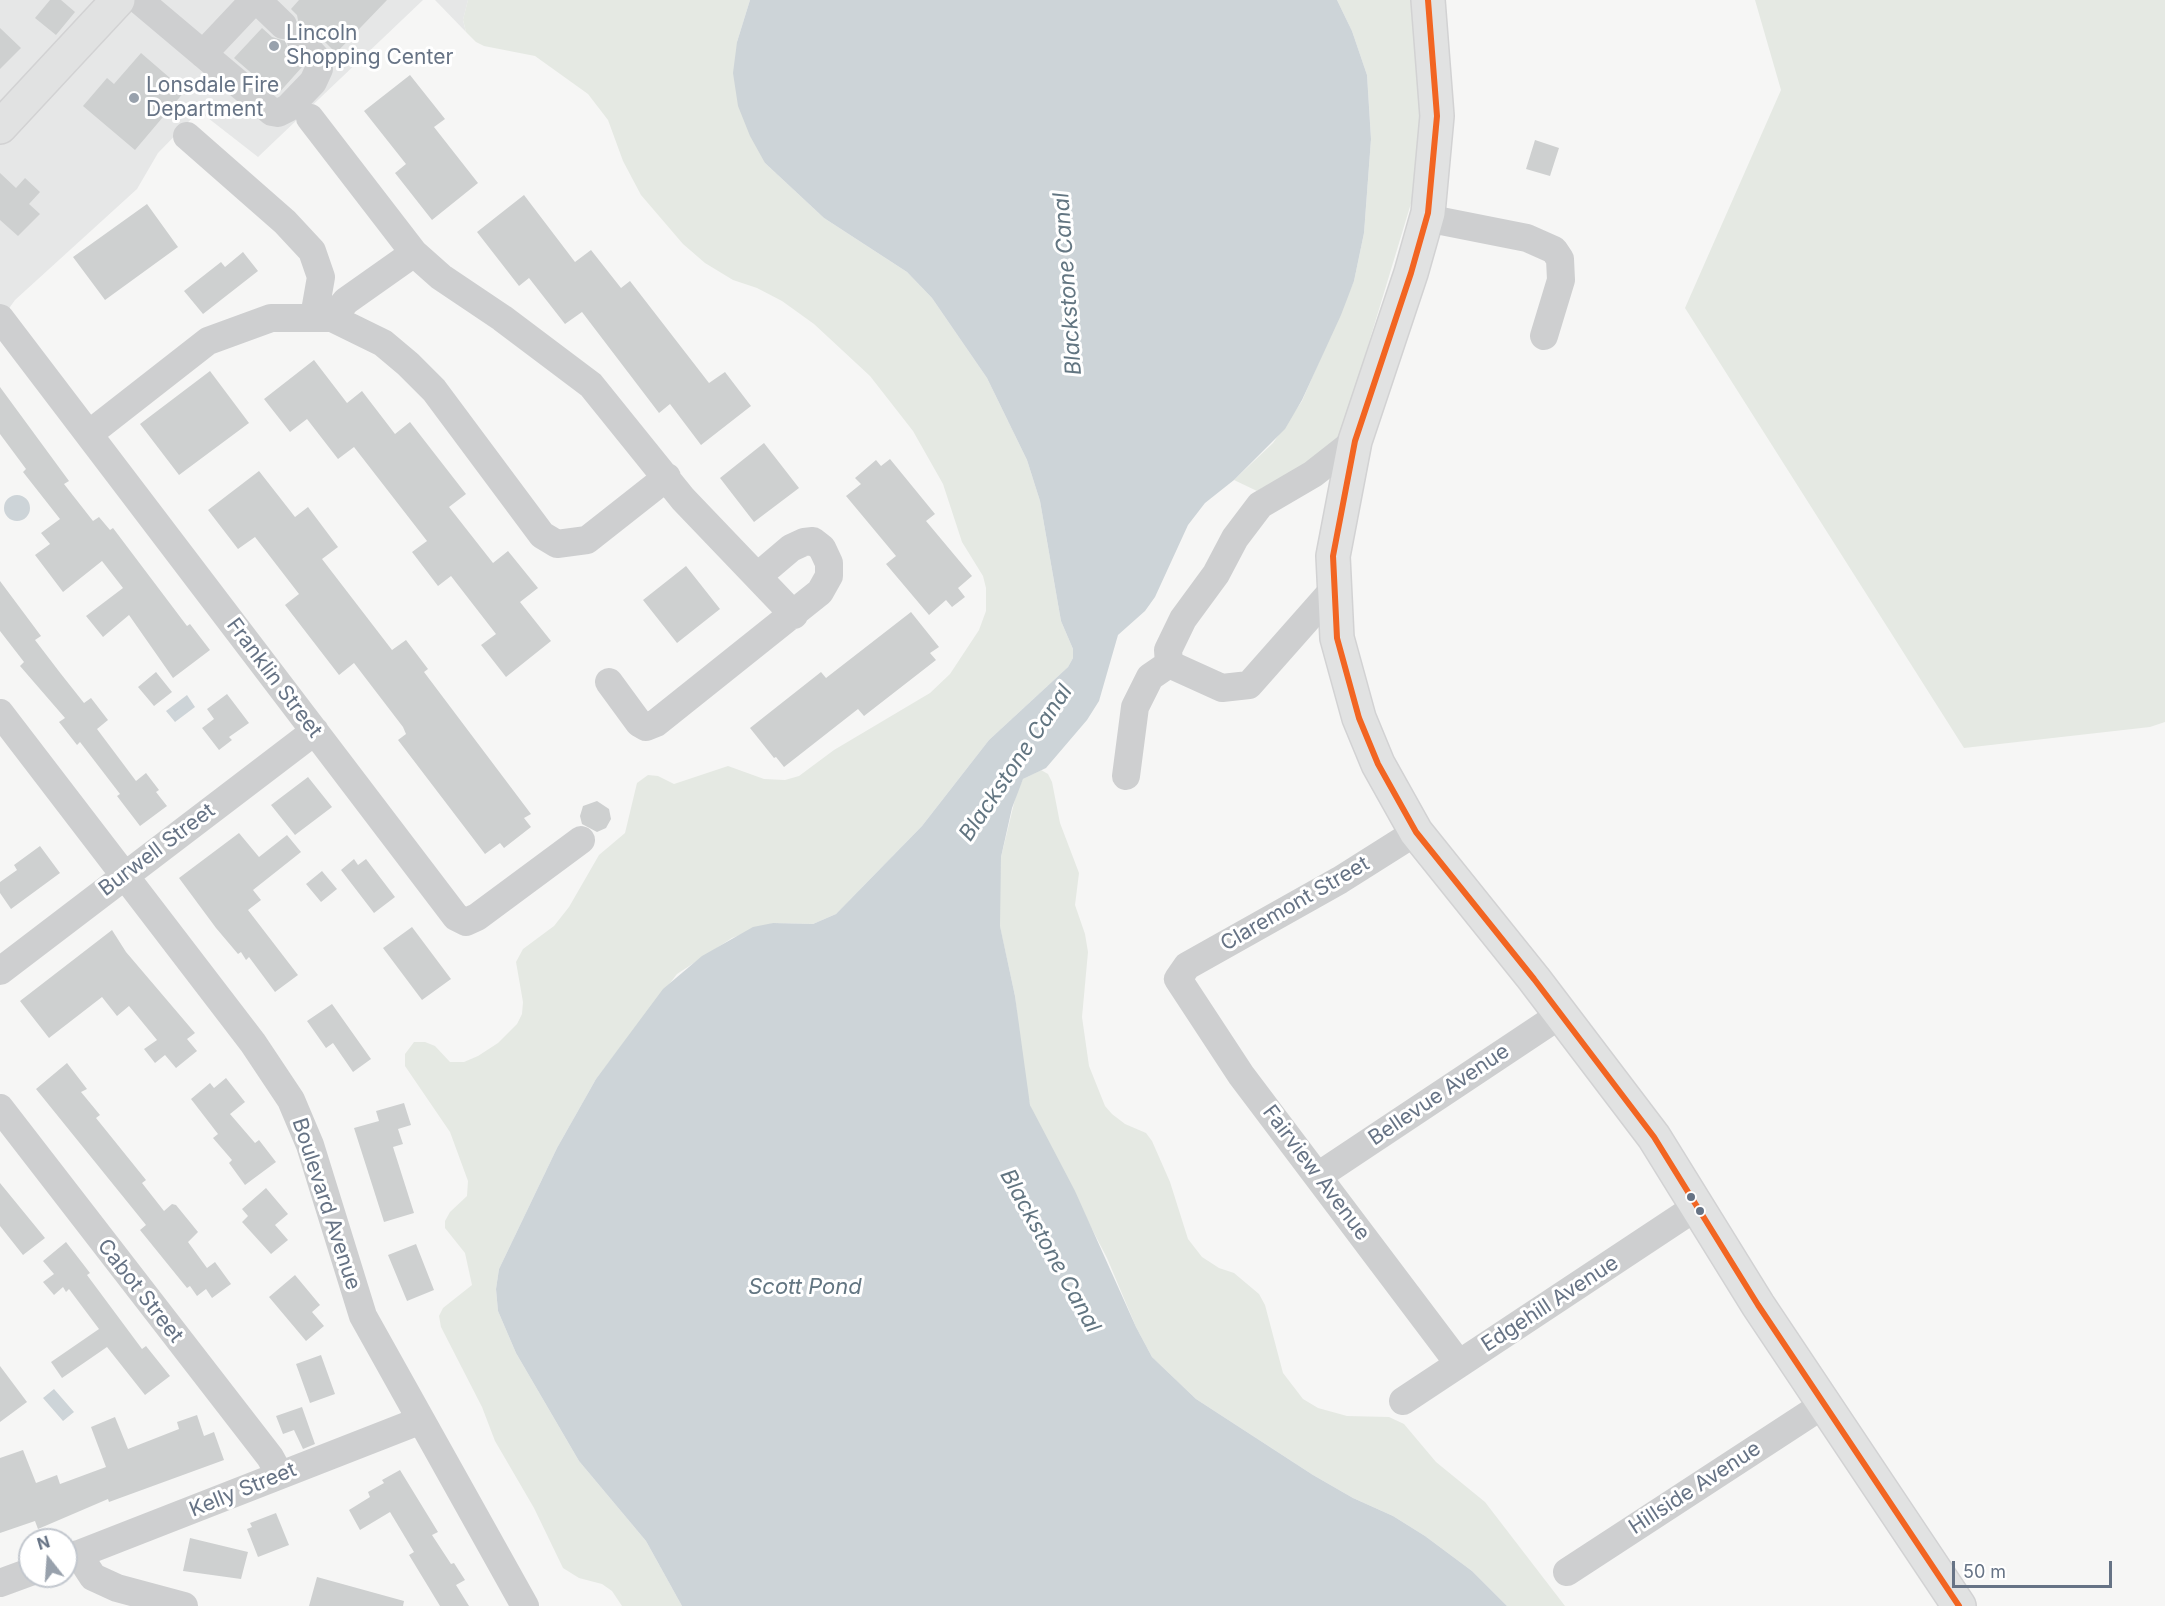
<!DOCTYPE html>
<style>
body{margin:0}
#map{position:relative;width:2165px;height:1606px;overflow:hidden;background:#f6f6f5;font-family:Inter,sans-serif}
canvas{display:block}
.north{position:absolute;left:18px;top:1528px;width:60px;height:60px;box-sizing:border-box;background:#fff;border:2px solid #c2c7ce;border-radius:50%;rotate:343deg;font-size:16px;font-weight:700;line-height:24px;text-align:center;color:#667385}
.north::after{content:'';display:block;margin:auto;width:21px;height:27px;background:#98a1ac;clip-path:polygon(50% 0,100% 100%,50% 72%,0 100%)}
.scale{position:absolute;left:1952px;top:1561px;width:160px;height:27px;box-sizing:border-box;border:3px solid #667385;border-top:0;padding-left:8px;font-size:18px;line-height:21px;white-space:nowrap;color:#667385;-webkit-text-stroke:4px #fff;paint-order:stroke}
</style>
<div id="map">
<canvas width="2165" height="1606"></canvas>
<div class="north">N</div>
<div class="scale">50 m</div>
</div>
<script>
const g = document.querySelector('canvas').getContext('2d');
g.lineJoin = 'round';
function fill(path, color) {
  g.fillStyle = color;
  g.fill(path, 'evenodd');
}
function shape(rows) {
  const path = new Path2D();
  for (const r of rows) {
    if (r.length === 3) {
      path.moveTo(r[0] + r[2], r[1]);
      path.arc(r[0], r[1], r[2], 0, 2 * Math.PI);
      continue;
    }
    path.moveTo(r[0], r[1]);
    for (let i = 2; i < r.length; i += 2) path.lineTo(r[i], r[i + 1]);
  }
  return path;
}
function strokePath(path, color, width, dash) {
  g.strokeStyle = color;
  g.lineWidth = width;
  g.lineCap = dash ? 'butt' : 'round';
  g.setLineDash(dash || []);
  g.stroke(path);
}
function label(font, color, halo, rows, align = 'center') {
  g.font = font + ' Inter,sans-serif';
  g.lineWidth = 6;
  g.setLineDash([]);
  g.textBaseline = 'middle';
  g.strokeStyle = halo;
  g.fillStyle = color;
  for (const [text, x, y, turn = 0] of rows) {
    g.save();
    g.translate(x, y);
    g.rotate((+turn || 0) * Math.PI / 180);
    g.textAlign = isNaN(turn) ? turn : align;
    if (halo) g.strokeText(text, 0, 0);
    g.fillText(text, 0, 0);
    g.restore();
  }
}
fill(shape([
 [0,0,423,0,258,157,199,111,158,153,137,189,15,300,0,321],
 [435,0,468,0,463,20,466,32]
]), '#e6e7e7');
fill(shape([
 [468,0,750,0,737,42,765,163,824,218,907,272,932,298,987,378,1027,460,1040,501,1061,621,1073,649,1073,658,1068,667,989,740,922,826,836,914,813,924,773,923,732,938,677,974,596,1079,557,1148,499,1269,496,1289,498,1311,516,1353,579,1461,646,1541,682,1606,622,1606,612,1591,602,1584,579,1578,563,1568,534,1508,495,1441,482,1407,441,1327,439,1316,443,1308,472,1285,465,1253,445,1228,445,1221,450,1212,467,1196,468,1181,450,1132,405,1066,405,1054,414,1042,425,1042,435,1046,450,1062,464,1062,478,1056,498,1043,517,1024,522,1014,523,1002,516,962,523,949,554,926,569,907,599,855,625,833,637,783,648,775,658,776,674,784,728,766,764,779,785,780,799,776,834,750,930,693,950,674,979,630,986,611,986,588,983,576,962,542,943,484,913,431,870,376,814,324,782,301,757,288,733,280,705,263,683,244,641,195,623,161,608,120,588,94,535,56,484,46,476,42,466,32,463,20],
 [1337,0,1413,0,1420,74,1421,144,1418,166,1412,200,1338,445,1257,491,1234,480,1273,443,1302,401,1354,281,1364,233,1371,139,1367,75,1352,31],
 [1755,0,2165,0,2165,722,2150,727,1964,748,1685,308,1781,90],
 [1041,770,1048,774,1052,782,1060,823,1079,873,1075,905,1085,934,1088,952,1082,1017,1089,1066,1105,1106,1112,1114,1125,1124,1146,1133,1152,1141,1170,1182,1188,1239,1202,1257,1219,1268,1234,1273,1259,1294,1265,1305,1283,1373,1303,1399,1318,1408,1347,1416,1389,1417,1404,1424,1436,1462,1485,1502,1565,1606,1507,1606,1472,1571,1425,1536,1393,1516,1353,1498,1313,1475,1196,1399,1152,1357,1136,1327,1107,1258,1038,1125,1030,1105,1024,1079,1015,996,1000,927,999,891,1001,857,1017,791,1023,779]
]), '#e5e9e3');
fill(shape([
 [750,0,1337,0,1352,31,1367,75,1371,139,1364,233,1354,281,1341,315,1302,400,1285,429,1234,480,1205,503,1188,525,1155,597,1145,611,1118,635,1099,701,1087,720,1046,768,1023,779,1012,808,1001,857,1000,926,1015,996,1030,1105,1075,1191,1136,1327,1152,1357,1196,1399,1313,1475,1353,1498,1393,1516,1425,1536,1472,1571,1507,1606,682,1606,646,1541,579,1461,516,1353,498,1311,496,1289,499,1269,557,1148,596,1079,663,989,702,956,753,927,773,923,813,924,836,914,922,826,989,740,1068,667,1073,658,1073,649,1061,621,1040,501,1027,460,987,378,932,298,907,272,824,218,765,163,750,136,738,106,733,73,737,42],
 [17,508,13],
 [187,695,195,707,175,722,166,711],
 [54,1389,74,1412,63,1421,43,1398]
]), '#cdd4d8');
fill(shape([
 [50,0,61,0,75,12,56,35,35,18],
 [299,0,387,0,336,53,313,30,299,25,297,15,291,9],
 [0,28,21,48,0,69],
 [262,28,272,37,285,41,292,57,302,67,277,95,234,58],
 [141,53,185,91,135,150,83,106,107,78,114,84],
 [410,75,445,119,434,127,478,183,432,220,395,173,406,164,364,111],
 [1535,140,1559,148,1550,176,1526,169],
 [0,173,16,188,25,178,40,192,29,204,40,214,18,236,0,220],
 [524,195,575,262,591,250,621,288,630,281,709,383,725,372,751,406,701,445,670,404,659,413,582,312,565,324,529,278,519,286,477,232],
 [147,204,178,247,105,300,73,257],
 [243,252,258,271,203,314,184,291,221,262,225,267],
 [314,360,347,403,362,391,395,434,410,422,466,494,449,507,493,563,508,551,538,588,520,602,551,641,506,677,481,645,496,634,451,576,438,586,412,552,427,541,354,447,338,459,307,419,290,432,264,399],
 [210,371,249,423,179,475,140,424],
 [0,387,69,481,64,484,93,521,99,517,110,530,113,528,187,626,190,624,210,650,173,678,129,615,103,637,86,616,123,588,102,561,63,592,35,555,50,544,41,533,60,519,23,472,26,469,0,434],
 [764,443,799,488,754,522,720,478],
 [890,459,935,514,926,521,972,576,958,588,965,597,952,607,946,600,929,615,886,564,896,556,846,496,861,484,855,478,876,460,881,466],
 [259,471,295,517,308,507,338,547,322,559,392,650,406,640,428,669,424,672,531,814,524,818,531,827,504,848,500,843,485,854,398,740,406,734,403,727,354,663,339,675,285,605,299,594,255,537,238,549,208,510],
 [686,566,720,609,677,643,643,600],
 [0,581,41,636,35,640,61,674,84,703,91,698,108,720,97,729,136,781,146,773,159,790,156,792,167,806,140,826,117,796,120,794,80,742,77,745,59,722,65,718,20,666,24,662,0,631],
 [911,612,939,647,930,653,936,660,864,716,858,709,784,767,776,757,774,758,750,728,821,672,826,678],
 [156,672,172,692,154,706,138,687],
 [227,694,249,723,229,737,232,740,219,750,202,728,214,719,207,709],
 [308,777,332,807,295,835,271,805],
 [597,801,609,809,611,819,606,828,597,832,582,824,580,816,583,806],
 [239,833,259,857,287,835,301,852,253,890,261,900,248,910,298,975,275,992,249,957,246,960,241,952,238,954,216,928,179,878],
 [40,846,60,873,11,909,0,893,0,882,17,870,14,865],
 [354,859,358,865,366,859,395,897,374,913,341,870],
 [322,871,337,889,321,902,306,884],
 [412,927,451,979,422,1000,383,948],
 [112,930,126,952,195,1033,187,1039,197,1051,176,1068,165,1055,155,1063,144,1049,157,1040,129,1006,117,1016,102,997,49,1038,20,1001],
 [332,1004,371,1059,353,1072,333,1043,326,1048,307,1021],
 [67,1063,87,1089,81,1092,100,1115,96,1118,146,1180,142,1183,164,1211,172,1204,176,1205,198,1232,188,1242,207,1268,215,1262,231,1284,212,1298,206,1289,197,1296,190,1286,187,1288,140,1230,146,1225,36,1089],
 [226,1078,245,1102,230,1114,255,1143,259,1140,276,1162,245,1185,229,1163,232,1160,213,1138,218,1134,191,1099,210,1083,214,1088],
 [404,1103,411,1125,398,1129,403,1144,393,1147,414,1213,384,1222,354,1128,379,1121,376,1111],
 [0,1183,45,1238,23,1255,0,1226],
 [266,1188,288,1214,275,1225,288,1240,271,1254,242,1222,248,1216,242,1209],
 [66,1242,90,1273,87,1275,142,1349,146,1346,170,1376,145,1395,107,1347,62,1378,51,1362,99,1329,69,1289,66,1292,63,1287,54,1295,43,1282,54,1274,43,1261],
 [416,1244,434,1290,407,1301,388,1255],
 [295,1275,320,1305,312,1312,324,1326,306,1341,269,1297],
 [321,1355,335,1394,310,1403,296,1364],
 [0,1366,27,1402,0,1422],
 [302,1407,315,1444,303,1449,294,1430,283,1434,276,1416],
 [197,1415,204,1436,214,1432,224,1460,109,1502,108,1499,38,1529,35,1521,0,1533,0,1458,23,1450,36,1483,57,1475,60,1484,106,1467,91,1427,115,1417,128,1449,179,1429,177,1422],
 [400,1470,438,1532,432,1535,451,1564,454,1563,465,1580,456,1585,469,1606,440,1606,409,1555,414,1552,390,1512,360,1530,349,1510,370,1497,368,1492,384,1483,382,1480],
 [276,1513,289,1545,258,1557,247,1529,252,1527,250,1523],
 [190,1538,248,1552,241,1579,183,1571],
 [317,1577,404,1601,403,1606,309,1606]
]), '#ced0d0');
const major = shape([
 [1428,0,1437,116,1428,213,1411,273,1355,441,1333,556,1337,638,1359,718,1378,764,1416,832,1534,979,1654,1137,1758,1305,1959,1606],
 [0,127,118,0]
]);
strokePath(major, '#d2d2d3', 36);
strokePath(shape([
 [139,0,272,112,278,113,288,108,313,82,319,69,317,59,301,41],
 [257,0,283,25],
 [203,54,254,0],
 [310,118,414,253,441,277,502,318,591,385,683,499,794,615],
 [187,136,285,222,312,251,321,277,314,317],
 [1426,218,1527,238,1554,250,1560,259,1561,280,1544,336],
 [0,318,456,917,466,922,477,917,581,840],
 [332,318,346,301,414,253],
 [89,434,208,341,271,318,332,318,383,343,408,364,434,390,542,535,557,544,587,540,667,477],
 [1333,590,1249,685,1222,688,1169,664,1168,650,1183,619,1216,574,1235,538,1260,505,1313,474,1355,441],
 [609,682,639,723,646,727,656,723,820,592,829,576,829,563,822,548,813,541,804,542,791,548,758,576],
 [0,713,253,1043,291,1100,310,1145,363,1316,525,1606],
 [1126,776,1135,707,1150,677,1169,664],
 [1416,832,1340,880,1187,966,1178,979,1241,1075,1459,1364],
 [0,971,315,731],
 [0,1108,270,1457,280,1475],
 [1318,1176,1560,1015],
 [1403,1401,1696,1207],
 [78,1554,93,1577,117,1588,184,1606],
 [66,1559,419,1421],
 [1567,1572,1823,1405],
 [0,1583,30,1572]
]), '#cecfd0', 28);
strokePath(major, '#e1e2e2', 33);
strokePath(shape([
 [1428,0,1437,116,1428,213,1411,273,1355,441,1333,556,1337,638,1359,718,1378,764,1416,832,1534,979,1654,1137,1758,1305,1959,1606]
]), '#f26522', 6);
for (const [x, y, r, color] of [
 [274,46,6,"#98a1ac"],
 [134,98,6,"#98a1ac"],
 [1691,1197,5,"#667385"],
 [1700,1211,5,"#667385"]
]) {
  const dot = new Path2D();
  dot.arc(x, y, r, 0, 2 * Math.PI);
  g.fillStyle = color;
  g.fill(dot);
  strokePath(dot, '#fff', 2);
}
label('21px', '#667385', '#fff', [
 ["Lincoln",286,34],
 ["Shopping Center",286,58],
 ["Lonsdale Fire",146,86],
 ["Department",146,110]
], 'left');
label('21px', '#667385', '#fff', [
 ["Franklin Street",274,678,53],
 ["Burwell Street",157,850,-37],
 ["Claremont Street",1295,904,-30],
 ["Bellevue Avenue",1439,1095,-34],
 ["Fairview Avenue",1316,1173,53],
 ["Boulevard Avenue",326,1204,72],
 ["Cabot Street",140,1291,52],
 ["Edgehill Avenue",1550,1304,-33],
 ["Hillside Avenue",1695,1488,-33],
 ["Kelly Street",243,1490,-22]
]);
label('italic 22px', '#627581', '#fff', [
 ["Blackstone Canal",1068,284,-94],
 ["Blackstone Canal",1016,763,-56],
 ["Blackstone Canal",1050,1251,61],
 ["Scott Pond",805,1287]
]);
</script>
